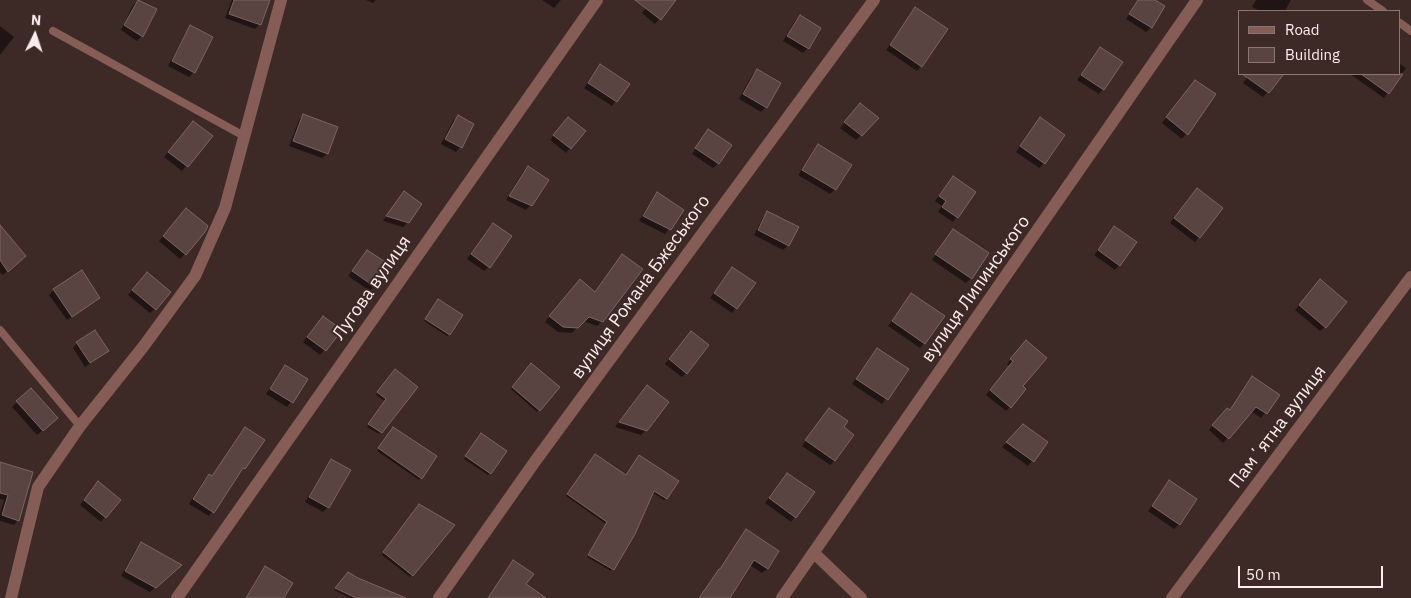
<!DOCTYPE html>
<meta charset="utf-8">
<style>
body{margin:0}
#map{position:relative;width:1411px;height:598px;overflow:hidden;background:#3d2926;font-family:"IBM Plex Sans",sans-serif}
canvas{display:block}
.legend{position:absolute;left:1238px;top:10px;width:162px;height:65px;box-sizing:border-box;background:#3d2926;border:1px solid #897775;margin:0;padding:6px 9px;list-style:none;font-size:15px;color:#fbedeb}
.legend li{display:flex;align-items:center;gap:10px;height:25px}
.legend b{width:25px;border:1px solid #897775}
.north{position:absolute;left:10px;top:10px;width:50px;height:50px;-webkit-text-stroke:4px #3d2926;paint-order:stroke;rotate:4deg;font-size:14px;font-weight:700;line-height:20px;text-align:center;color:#fbedeb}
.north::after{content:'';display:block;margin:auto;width:18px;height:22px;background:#fbedeb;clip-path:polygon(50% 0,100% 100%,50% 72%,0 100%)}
.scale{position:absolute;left:1238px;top:566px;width:145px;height:22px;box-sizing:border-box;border:2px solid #fbedeb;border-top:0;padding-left:6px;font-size:15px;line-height:18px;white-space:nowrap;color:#fbedeb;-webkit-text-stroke:4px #3d2926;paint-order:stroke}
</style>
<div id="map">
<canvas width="1411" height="598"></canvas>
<ul class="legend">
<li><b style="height:6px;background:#865c56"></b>Road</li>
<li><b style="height:14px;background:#5a4441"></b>Building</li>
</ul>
<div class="north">N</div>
<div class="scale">50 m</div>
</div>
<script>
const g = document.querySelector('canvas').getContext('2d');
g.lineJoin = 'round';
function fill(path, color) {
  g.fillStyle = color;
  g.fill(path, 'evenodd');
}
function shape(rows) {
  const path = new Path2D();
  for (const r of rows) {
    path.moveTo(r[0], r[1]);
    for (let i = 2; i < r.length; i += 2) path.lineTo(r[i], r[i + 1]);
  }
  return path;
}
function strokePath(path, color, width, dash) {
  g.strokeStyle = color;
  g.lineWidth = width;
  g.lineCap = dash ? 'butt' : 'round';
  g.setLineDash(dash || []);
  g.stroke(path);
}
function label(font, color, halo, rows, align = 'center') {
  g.font = font + ' "IBM Plex Sans",sans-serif';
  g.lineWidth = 4;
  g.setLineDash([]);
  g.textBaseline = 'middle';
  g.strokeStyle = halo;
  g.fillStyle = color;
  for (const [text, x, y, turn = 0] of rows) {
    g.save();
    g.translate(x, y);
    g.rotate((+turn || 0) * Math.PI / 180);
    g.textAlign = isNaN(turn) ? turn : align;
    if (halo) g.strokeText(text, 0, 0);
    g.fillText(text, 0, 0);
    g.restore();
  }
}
fill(shape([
 [232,0,261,0,260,24,255,29,225,18],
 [366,0,376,0,373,3],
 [542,0,561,0,554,8],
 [652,0,675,0,655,24,642,13],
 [1138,0,1152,0,1151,27,1146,32,1126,19],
 [1256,0,1291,0,1285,11,1260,11,1252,7],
 [138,1,142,36,137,41,121,30,133,5],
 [916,8,921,66,917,71,886,50],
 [800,16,808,48,803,53,783,41,795,21],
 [0,26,14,37,0,55],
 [190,27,194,72,189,77,168,66,186,32],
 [1100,49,1103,89,1099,94,1077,80],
 [1400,64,1406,68,1384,98,1350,74,1400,74],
 [600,66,628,84,612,106,584,88],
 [757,71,779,84,766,107,761,112,739,99,752,75],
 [1250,74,1282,74,1263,97,1243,83],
 [1191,86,1214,95,1182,139,1162,123],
 [856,110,877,119,856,140,840,128],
 [304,115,337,128,327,154,322,158,289,146,299,120],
 [458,116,460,147,456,152,441,144,453,121],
 [193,122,211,136,182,171,164,157],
 [563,123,570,148,566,153,550,140],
 [1035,124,1044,163,1039,168,1016,152],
 [708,131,718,163,713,168,692,154],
 [818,146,850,165,835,189,830,194,798,175],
 [528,167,531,205,526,210,506,200,523,172],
 [953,178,957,217,953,222,938,212,942,206,935,201],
 [404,193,408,222,403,227,383,221],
 [657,193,683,210,665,234,639,221,653,198],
 [1192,194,1199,237,1195,242,1170,223],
 [768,212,788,245,783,250,754,235,763,217],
 [182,215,185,254,180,259,159,241],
 [493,224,489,267,484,271,467,259],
 [0,227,20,261,3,275,0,272],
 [1115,227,1119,265,1115,270,1094,255],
 [953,230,971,278,966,283,932,260],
 [367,251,374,286,370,291,348,276],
 [622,255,602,321,597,326,583,321,572,333,558,332,545,322,575,285,594,293],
 [728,273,736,308,732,313,710,298],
 [142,279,155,309,150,313,128,295],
 [1315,286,1325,327,1320,331,1295,310],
 [54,290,94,302,67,320,49,295],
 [907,299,924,343,920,348,888,326],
 [436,302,449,334,447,336,424,321],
 [318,322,340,330,320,355,303,342],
 [686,337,686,373,682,377,665,364],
 [77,343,102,355,85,367,73,348],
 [1021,347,1022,387,1010,407,1006,411,986,395,1010,367,1007,364],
 [877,349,907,369,882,404,852,384],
 [531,365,558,387,537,412,511,389],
 [286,366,306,380,287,407,266,394],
 [393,373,416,387,379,434,367,427,385,401,376,395],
 [1248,383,1278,395,1261,418,1251,411,1223,443,1209,430,1222,414,1229,411],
 [647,386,646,430,641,435,615,427],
 [17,402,51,423,37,435,12,407],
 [829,409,842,427,835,460,830,465,802,446],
 [1023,426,1047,442,1028,466,1002,447],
 [245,429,263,441,209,516,189,504,204,480,209,476,212,477],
 [391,430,421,478,419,480,377,451],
 [479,437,490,473,488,475,464,459],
 [593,457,626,476,637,459,666,498,664,500,652,492,611,571,587,557,606,524,566,496],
 [332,460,349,471,328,507,323,512,305,502,327,465],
 [0,464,18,520,14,525,0,521,0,513,4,500,0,499],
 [783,479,795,517,791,522,765,503],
 [1169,482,1179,524,1174,529,1148,511],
 [93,488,105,517,101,522,80,505],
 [417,507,453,526,410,577,382,555],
 [746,531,778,552,767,569,762,573,750,565,728,598,699,598],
 [141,544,180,565,150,592,121,576,136,549],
 [348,573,393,594,389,598,350,598,334,590]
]), '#0007');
const building = shape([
 [138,0,157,9,143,37,124,25,138,0],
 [234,0,270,0,261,25,229,14,234,0],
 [635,0,676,0,661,20,635,0],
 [1138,0,1155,0,1165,6,1152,28,1129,14,1138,0],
 [915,7,948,29,922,67,890,45,915,7],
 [800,15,821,28,809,49,787,36,800,15],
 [190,25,213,37,195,73,172,61,190,25],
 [1100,47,1123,62,1104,90,1081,75,1100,47],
 [600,64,630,84,617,102,588,83,600,64],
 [757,69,781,83,767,108,743,94,757,69],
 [1242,74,1284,74,1269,93,1242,74],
 [1361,74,1403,74,1389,94,1361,74],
 [1195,80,1216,94,1188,135,1166,117,1195,80],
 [860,103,879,118,862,136,844,122,860,103],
 [303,114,338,127,328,154,293,141,303,114],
 [458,115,474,124,462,148,445,139,458,115],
 [568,117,586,131,571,149,553,135,568,117],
 [1040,117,1065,135,1045,164,1020,146,1040,117],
 [193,121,213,136,188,167,168,152,193,121],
 [708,129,732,145,719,164,695,148,708,129],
 [818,144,852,165,836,190,802,170,818,144],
 [528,166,549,180,532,206,509,196,528,166],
 [953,176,976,192,958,218,942,207,946,201,939,196,953,176],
 [1197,188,1223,208,1200,238,1174,218,1197,188],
 [404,191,422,204,409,223,386,216,404,191],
 [657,192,684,210,671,230,643,216,657,192],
 [186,208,208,226,205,232,186,255,163,236,186,208],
 [767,211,799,227,789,246,758,230,767,211],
 [493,223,512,236,490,268,471,254,493,223],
 [0,225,26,256,8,272,0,260,0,225],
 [1114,226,1137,242,1120,266,1098,250,1114,226],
 [953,229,989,253,972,279,935,254,953,229],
 [367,250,390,265,375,287,352,271,367,250],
 [622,254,643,269,603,322,589,317,578,328,563,327,549,316,580,279,595,292,622,254],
 [732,267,756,283,737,309,714,293,732,267],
 [82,270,100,298,72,317,53,289,82,270],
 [147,272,171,292,156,310,132,290,147,272],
 [1320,279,1347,302,1326,328,1299,305,1320,279],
 [911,293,945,316,925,344,892,321,911,293],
 [438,299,463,315,450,335,425,319,438,299],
 [323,316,342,330,326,351,307,337,323,316],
 [95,330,109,351,90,363,76,342,95,330],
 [691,331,709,345,687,374,669,359,691,331],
 [1026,340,1047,358,1023,386,1026,389,1011,408,990,390,1013,361,1010,359,1026,340],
 [877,348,909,369,888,400,856,379,877,348],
 [531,363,560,387,540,411,512,387,531,363],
 [285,365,308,379,293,403,270,389,285,365],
 [395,369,418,387,382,433,368,424,386,399,377,392,395,369],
 [1252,376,1280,395,1267,414,1256,407,1229,439,1212,425,1227,408,1230,410,1252,376],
 [647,385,669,402,647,431,619,422,647,385],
 [31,388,58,418,43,431,16,401,31,388],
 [829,408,848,421,844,427,854,435,835,461,805,440,829,408],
 [1023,424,1048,442,1034,462,1006,442,1023,424],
 [245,427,265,440,245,469,243,468,214,513,193,499,209,474,212,476,245,427],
 [393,427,437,456,422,479,378,448,393,427],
 [481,433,507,451,491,474,465,456,481,433],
 [595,454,626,475,639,455,679,481,667,499,654,491,635,534,614,570,588,555,607,522,567,494,595,454],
 [331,459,351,470,329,508,309,497,331,459],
 [0,462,33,472,19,521,2,515,8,495,0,493,0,462],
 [787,473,815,492,796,518,769,498,787,473],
 [1169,480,1197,499,1180,525,1152,506,1169,480],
 [98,481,121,500,106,518,84,500,98,481],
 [419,504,455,525,413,576,383,552,419,504],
 [746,529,779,551,768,569,754,560,730,598,699,598,719,569,720,569,746,529],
 [141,542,182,565,156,588,125,571,141,542],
 [513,560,534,574,526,584,546,598,488,598,513,560],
 [265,566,293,583,284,598,246,598,265,566],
 [348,572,358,578,406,598,356,598,335,588,348,572]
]);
fill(building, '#5a4441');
strokePath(building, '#7c6461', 1);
strokePath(shape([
 [1367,0,1383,11],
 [1400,23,1411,31],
 [53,31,244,136],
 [0,330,80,426]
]), '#865c56', 8);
strokePath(shape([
 [814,553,861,598],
 [11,598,38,487,80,426,143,347,195,276,225,208,281,0],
 [177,598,597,0],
 [439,598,536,460,874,0],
 [782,598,1197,0],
 [1172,598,1411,277]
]), '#865c56', 12);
label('18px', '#fbedeb', '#3d2926', [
 ["вулиця Романа Бжеського",641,287,-54],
 ["Лугова вулиця",372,288,-55],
 ["вулиця Липинського",976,289,-55],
 ["Памʼятна вулиця",1278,427,-53]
]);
</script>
